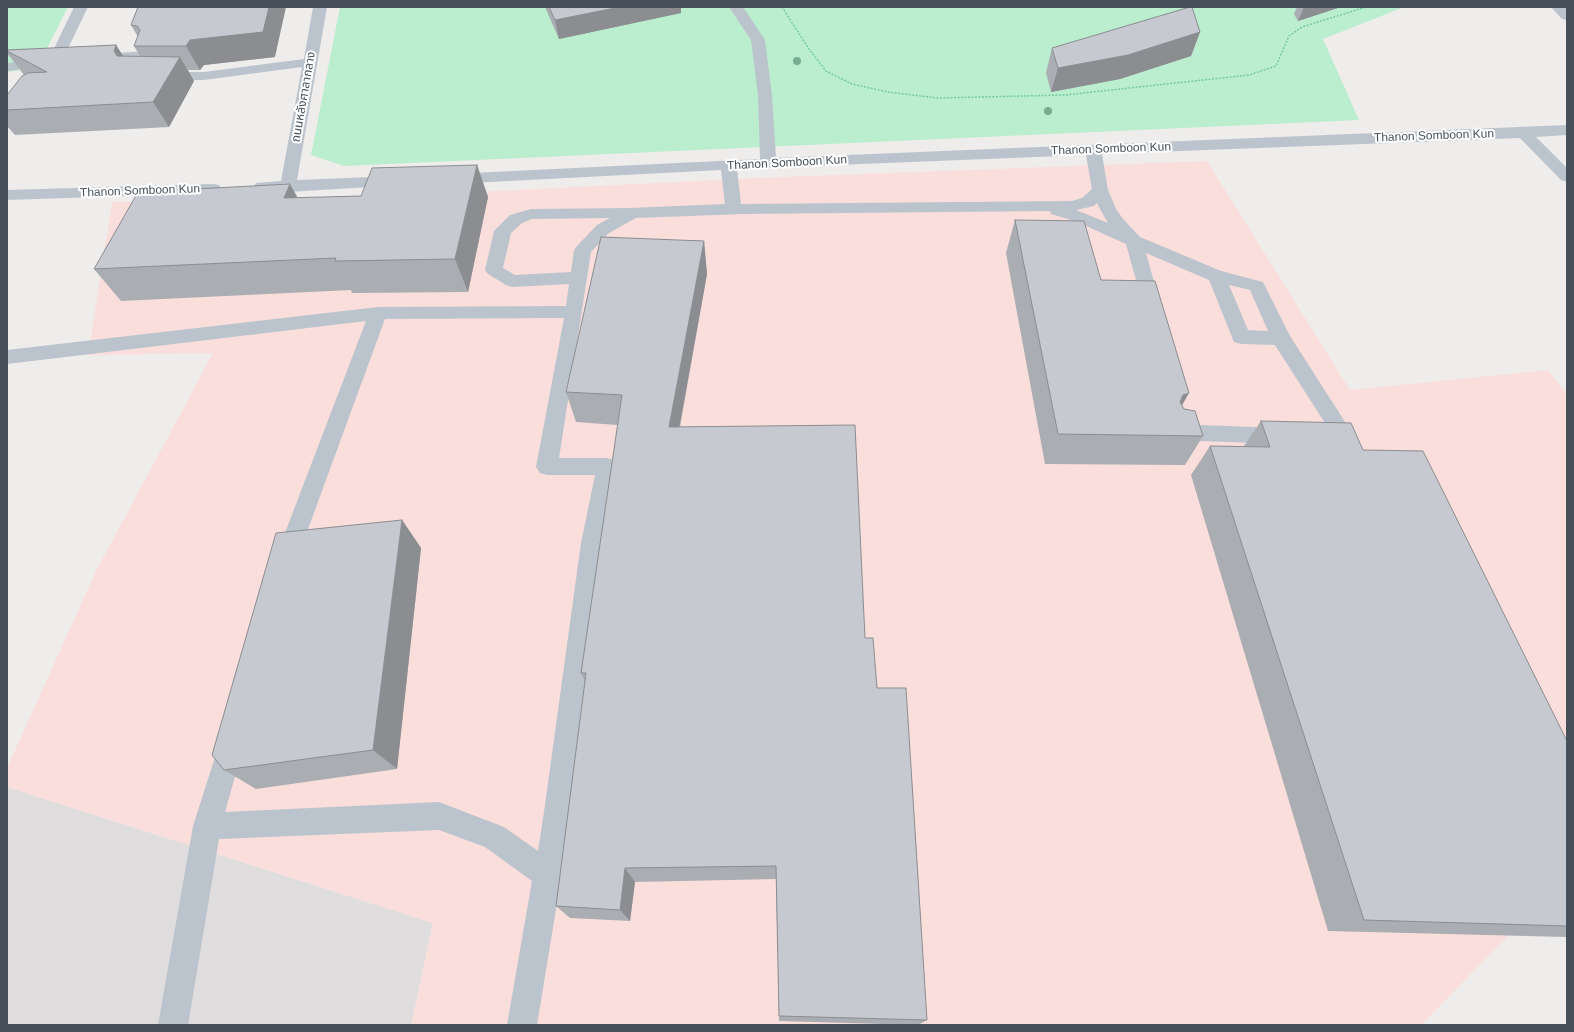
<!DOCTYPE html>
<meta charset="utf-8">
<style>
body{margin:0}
#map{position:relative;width:1574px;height:1032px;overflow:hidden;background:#efecec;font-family:Helvetica,sans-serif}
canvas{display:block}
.frame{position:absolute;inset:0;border:8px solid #45505a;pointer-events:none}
</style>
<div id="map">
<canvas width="1574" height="1032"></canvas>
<div class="frame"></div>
</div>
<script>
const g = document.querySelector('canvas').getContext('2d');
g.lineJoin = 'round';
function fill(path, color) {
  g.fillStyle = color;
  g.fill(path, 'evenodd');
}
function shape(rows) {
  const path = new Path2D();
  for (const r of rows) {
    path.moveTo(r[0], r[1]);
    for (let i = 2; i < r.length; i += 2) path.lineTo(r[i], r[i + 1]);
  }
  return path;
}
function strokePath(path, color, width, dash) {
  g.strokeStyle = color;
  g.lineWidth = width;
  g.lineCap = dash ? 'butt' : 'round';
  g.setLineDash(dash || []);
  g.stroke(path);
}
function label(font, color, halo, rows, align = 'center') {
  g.font = font + ' Helvetica,"Noto Sans Thai",sans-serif';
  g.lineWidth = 4;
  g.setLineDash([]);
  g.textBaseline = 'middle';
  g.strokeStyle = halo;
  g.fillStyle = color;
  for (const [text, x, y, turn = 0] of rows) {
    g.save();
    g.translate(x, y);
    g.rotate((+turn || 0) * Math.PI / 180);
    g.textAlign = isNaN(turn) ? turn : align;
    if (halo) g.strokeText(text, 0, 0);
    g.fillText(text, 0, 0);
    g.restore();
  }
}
fill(shape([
 [7,787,433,923,411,1025,7,1025]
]), '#e0ddde');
fill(shape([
 [1207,161,1350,390,1548,370,1567,394,1567,876,1421,1025,411,1025,433,923,7,787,7,768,96,571,213,353,88,355,112,202,376,197,756,178]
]), '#fadedc');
fill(shape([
 [7,7,68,7,37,68,7,72],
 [340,7,1404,7,1323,39,1359,120,344,166,311,155]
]), '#baeece');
strokePath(shape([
 [782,7,809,49,826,71,852,84,888,92,938,98,1065,95,1249,75,1276,66,1289,36,1302,27,1366,7]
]), '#73cb9f', 1.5, [2, 1.5]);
fill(shape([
 [74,7,88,7,60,65,7,71,7,63,49,59,74,7],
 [313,7,327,7,297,180,397,176,403,177,405,181,403,185,288,192,256,191,254,187,256,183,281,181,302,67,204,80,138,80,133,79,131,76,138,60,103,62,98,61,96,58,98,55,103,54,147,51,152,52,154,55,147,72,204,72,304,59,313,7],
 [729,7,743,7,765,40,772,95,776,158,1567,125,1567,135,1536,137,1567,168,1567,182,1561,180,1520,138,1102,154,1108,190,1116,209,1123,219,1140,237,1221,271,1263,282,1290,336,1356,439,1353,445,1346,447,1328,444,1325,438,1328,432,1330,431,1275,345,1241,344,1234,342,1209,280,1146,253,1162,311,1160,316,1153,317,1146,316,1126,244,1075,221,1051,214,1050,211,743,214,636,218,609,233,591,252,559,458,607,458,614,460,618,466,603,543,572,812,537,1025,507,1025,532,881,485,847,439,830,219,839,188,1025,158,1025,193,826,223,732,232,728,241,732,245,741,225,812,439,802,504,827,538,851,544,812,581,543,595,475,547,475,540,473,536,467,564,318,385,319,297,559,294,566,286,569,278,566,275,559,366,321,7,364,7,350,378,307,566,306,569,284,512,287,506,285,488,274,485,270,494,231,510,215,531,209,630,208,725,204,721,170,451,184,445,182,443,179,445,176,451,174,760,159,758,95,751,40,729,7],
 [1086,155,1092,189,1082,198,1072,201,741,204,737,169,1086,155],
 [1097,203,1100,209,1108,223,1076,210,1094,206,1097,203],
 [610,218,597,225,577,246,574,250,571,272,515,275,503,268,511,233,522,223,532,219,610,218],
 [1229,285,1250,290,1268,331,1248,330,1229,285],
 [1551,7,1566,7,1567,20,1562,19,1551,7],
 [213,184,219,185,221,189,219,193,7,200,7,190,213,184],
 [1174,424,1281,428,1288,430,1291,436,1288,442,1281,444,1174,440,1167,438,1164,432,1167,426,1174,424]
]), '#bbc4cc');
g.fillStyle = '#78ad92';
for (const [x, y] of [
 [797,61],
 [1048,111]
]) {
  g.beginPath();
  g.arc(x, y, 4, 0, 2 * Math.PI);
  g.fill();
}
fill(shape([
 [138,7,275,57,204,65,200,70,188,70,194,81,169,127,15,135,7,126,7,95,24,75,7,53,7,50,116,45,123,56,140,56,134,46,138,37,131,25],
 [545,7,681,7,681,13,559,39],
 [1297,7,1341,7,1298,21,1294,14],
 [1200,32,1191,56,1120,79,1051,92,1046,73,1052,48],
 [477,165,488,197,468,292,352,293,351,290,121,301,94,269,298,198,361,196],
 [1015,220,1101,280,1182,406,1203,436,1185,465,1045,464,1006,253],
 [704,241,707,274,680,427,865,638,877,688,927,1020,918,1025,779,1021,776,879,635,882,630,921,570,918,556,906,585,682,581,673,618,425,576,422,566,392],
 [1261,421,1363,450,1567,741,1567,937,1328,931,1191,475,1210,446,1244,446],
 [402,520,421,548,397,769,256,789,224,770]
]), '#aaadb2');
fill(shape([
 [269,7,286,7,275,57,204,65,200,70,186,46,190,40],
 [620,7,681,7,681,13,559,39,555,20],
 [1304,7,1341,7,1298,21],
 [1200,32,1191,56,1120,79,1051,92,1058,68],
 [116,45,132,70,130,75,114,51],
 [180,57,194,81,169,127,153,102],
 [477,165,488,197,468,292,455,259],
 [290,184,308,216,284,198],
 [704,241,707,274,674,456,669,427],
 [1189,393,1172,423,1183,395],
 [402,520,421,548,397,769,373,750],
 [625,868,635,882,630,921,620,910]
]), '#8b8d91');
const building = shape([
 [138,7,269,7,263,32,190,40,186,46,134,46,140,30,137,26,131,25,138,7],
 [549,7,620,7,555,20,549,7],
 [1190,7,1192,7,1200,32,1128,55,1058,68,1052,48,1190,7],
 [116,45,114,51,117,56,180,57,153,102,7,110,7,95,22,76,28,73,47,72,7,51,7,50,116,45],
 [477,165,455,259,335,261,336,258,94,269,138,192,290,184,284,198,361,196,372,168,477,165],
 [1015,220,1084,221,1101,280,1155,281,1189,393,1183,395,1180,402,1184,409,1195,411,1203,436,1058,434,1015,220],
 [601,237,704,241,669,427,855,425,865,638,873,638,877,688,906,688,927,1020,779,1016,776,866,625,868,620,910,556,906,586,673,581,673,622,395,566,392,601,237],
 [1261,421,1351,423,1363,450,1423,451,1567,741,1567,926,1364,920,1210,446,1270,447,1261,421],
 [402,520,373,750,224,770,212,755,276,533,402,520]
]);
fill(building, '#c6c9cf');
strokePath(building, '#8b8d91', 1);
label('12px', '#45505a', '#fff', [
 ["ถนนหลังศาลากลาง",304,97,-80],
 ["Thanon Somboon Kun",1434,136,-2],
 ["Thanon Somboon Kun",1111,149,-2],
 ["Thanon Somboon Kun",787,163,-3],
 ["Thanon Somboon Kun",140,191,-2]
]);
</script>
